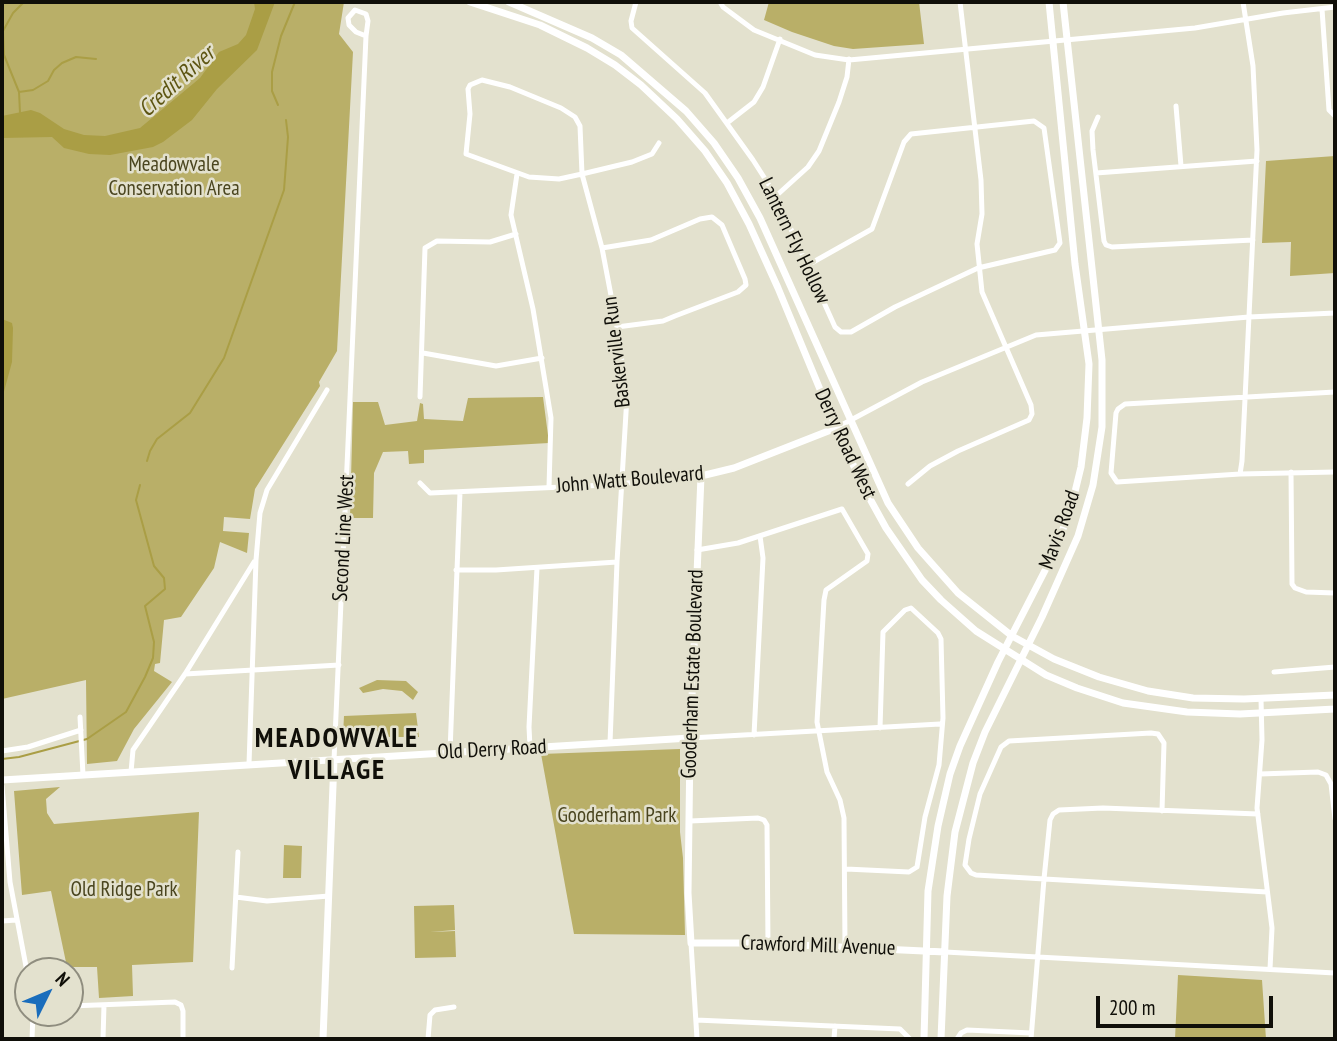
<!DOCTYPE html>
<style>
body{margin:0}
#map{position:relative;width:1337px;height:1041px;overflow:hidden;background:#e3e1ce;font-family:"PT Sans Narrow",sans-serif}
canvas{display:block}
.frame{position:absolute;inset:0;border:4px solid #100f09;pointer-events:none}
.north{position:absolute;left:14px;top:957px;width:70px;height:70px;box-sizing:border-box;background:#e3e1ce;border:2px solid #8f8d7f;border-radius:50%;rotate:47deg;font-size:19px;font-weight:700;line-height:28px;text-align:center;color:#100f09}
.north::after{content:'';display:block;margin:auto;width:24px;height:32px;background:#1a6dbc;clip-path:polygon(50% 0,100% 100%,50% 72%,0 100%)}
.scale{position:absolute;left:1096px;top:996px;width:177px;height:32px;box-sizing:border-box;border:4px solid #100f09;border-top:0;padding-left:9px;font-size:21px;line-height:24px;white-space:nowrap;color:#100f09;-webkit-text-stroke:5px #e3e1ce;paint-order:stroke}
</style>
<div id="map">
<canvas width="1337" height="1041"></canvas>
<div class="frame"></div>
<div class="north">N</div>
<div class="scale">200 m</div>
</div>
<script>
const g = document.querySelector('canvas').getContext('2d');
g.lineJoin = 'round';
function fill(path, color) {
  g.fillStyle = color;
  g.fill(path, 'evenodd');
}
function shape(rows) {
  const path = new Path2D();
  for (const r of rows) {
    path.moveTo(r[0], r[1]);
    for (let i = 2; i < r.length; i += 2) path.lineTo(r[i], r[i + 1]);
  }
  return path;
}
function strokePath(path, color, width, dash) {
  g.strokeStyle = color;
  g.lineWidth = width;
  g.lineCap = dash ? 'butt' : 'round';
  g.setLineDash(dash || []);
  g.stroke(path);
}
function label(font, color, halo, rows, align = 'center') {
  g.font = font + ' "PT Sans Narrow",sans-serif';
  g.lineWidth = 5;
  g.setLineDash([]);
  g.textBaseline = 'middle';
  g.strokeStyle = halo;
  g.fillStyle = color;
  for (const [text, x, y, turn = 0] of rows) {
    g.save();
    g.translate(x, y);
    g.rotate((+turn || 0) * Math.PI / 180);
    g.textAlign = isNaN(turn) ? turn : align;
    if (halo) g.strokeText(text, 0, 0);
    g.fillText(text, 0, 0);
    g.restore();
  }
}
fill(shape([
 [2,2,344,2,339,34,353,52,337,351,319,382,320,386,255,489,250,519,224,517,223,531,249,533,247,553,220,542,214,568,181,617,164,620,160,663,155,664,154,671,172,682,134,729,117,761,87,764,86,680,2,699],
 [769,2,919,2,924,44,853,49,834,46,792,32,764,20],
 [1335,156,1335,273,1290,276,1291,242,1262,243,1266,161],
 [543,397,549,443,424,450,424,463,409,464,408,451,383,452,374,473,373,518,350,518,353,402,378,402,385,425,417,421,420,403,423,404,424,419,463,421,468,398],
 [377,680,406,681,418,692,413,700,402,691,383,689,363,693,359,688],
 [416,713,419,737,385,737,370,726,357,727,343,735,344,716],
 [680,749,680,832,683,858,685,935,574,934,541,754],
 [60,787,46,799,47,813,54,824,199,812,193,962,132,965,133,996,99,998,97,967,67,967,51,891,22,895,14,791],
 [284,845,302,846,301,878,283,878],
 [454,905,455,930,430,932,455,931,456,957,415,958,414,906],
 [1178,975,1262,980,1266,1039,1175,1039]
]), '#b9af68');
fill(shape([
 [254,2,275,2,257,50,217,89,192,120,163,142,153,147,110,155,89,154,64,148,52,137,2,138,2,116,31,110,40,113,64,129,84,135,105,136,140,128,200,78,219,52,238,44,246,35,255,9],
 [2,319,12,323,13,328,12,362,2,399]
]), '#aa9e45');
strokePath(shape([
 [19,92,33,90,48,81,54,70,62,63,76,57,96,59],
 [278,105,272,91,272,72,281,36,295,2],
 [20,113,19,92,4,55,3,31,13,13,23,3,52,2],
 [147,461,150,451,157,439,190,413,224,358,284,190,288,137,286,120],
 [2,759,19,757,87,739,126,712,145,677,153,658,154,642,145,606,165,589,164,578,154,566,136,500,140,485]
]), '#aa9e45', 2);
strokePath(shape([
 [636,2,631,21,632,28,705,93,753,160,776,196,835,327,841,332,851,332,895,307,978,268,1055,250,1060,243,1044,128,1034,121,911,134,904,142,872,229,808,265],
 [720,2,723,7,754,30,815,55,849,60,1195,28,1283,13,1335,7],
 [1322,9,1329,110,1335,116],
 [1176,106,1181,166],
 [1098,117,1092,131,1093,150,1104,241,1106,245,1112,247,1253,240],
 [727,123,754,102,763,87,780,39],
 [1096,173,1257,161],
 [517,174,511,215,533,309,551,418,549,487],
 [776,196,808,167,819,151,839,102,847,77,849,59],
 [602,248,651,240,700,219,712,217,722,225,745,279,746,285,738,292,675,316,663,321,617,327],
 [423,353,496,366,542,358],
 [1335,392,1125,404,1118,409,1116,413,1111,473,1117,482,1240,474,1335,472],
 [420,397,425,248,437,241,490,242,516,234],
 [836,428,922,382,1036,335,1249,317,1335,313],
 [1291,472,1292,584,1295,588,1306,592,1335,593],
 [1240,474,1242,461,1257,150,1253,66,1243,2],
 [420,483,430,493,607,485,701,476],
 [908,484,930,466,958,451,1029,420,1032,414,1031,405,982,292,977,244,982,214,981,180,960,2],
 [697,550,738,543,842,509,868,554,867,561,826,590,824,600,817,722,827,772,840,800,844,818,845,947],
 [456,570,496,570,617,562],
 [1274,672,1335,667],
 [185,674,339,665],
 [1261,699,1262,740,1257,808,1272,928,1270,969],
 [80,717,83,775],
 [754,735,763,558,760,536],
 [690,738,940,724],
 [610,743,617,562,627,396,617,327,602,248,582,174,580,126,575,117,561,108,510,87,482,80,470,85,468,89,470,114,466,154,529,177,559,179,582,174,632,162,652,154,659,143],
 [530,747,529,727,537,568],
 [2,751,28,747,81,730],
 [450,752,460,492],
 [334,760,366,36,368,21,366,14,355,10,348,18,349,25,356,32,366,36],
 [249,764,256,560,260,513,267,490,327,390],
 [131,772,133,750,185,674,254,562],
 [1260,774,1318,772,1326,775,1331,784,1335,819],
 [2,786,10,882,28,977],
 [1162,811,1164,743,1158,734,1151,733,1009,741,1001,747,980,794,969,839,965,865,971,873,976,875,1267,892],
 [690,821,758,818,764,820,767,825,768,944],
 [846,869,909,872,917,867,925,817,939,765,943,718,941,639,938,633,911,608,905,610,883,632,880,728],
 [236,897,267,901,329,896],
 [2,921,16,920],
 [691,943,697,1039],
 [945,952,1335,973],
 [232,968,238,852],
 [70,1006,175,1002,181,1005,183,1011,183,1039],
 [696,1020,900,1029,910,1039],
 [32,1039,33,1013],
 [103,1039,104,1005],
 [428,1039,430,1015,435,1010,454,1007],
 [834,1039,835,1026],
 [957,1039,961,1033,967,1030,1031,1033],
 [1031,1039,1044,879,1050,820,1053,814,1059,810,1103,808,1258,814]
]), '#fff', 5);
strokePath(shape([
 [470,2,540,25,587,48,615,65,641,85,677,119,705,151,727,183,749,224,778,288,836,428,864,488,886,528,922,580,941,600,976,631,1046,675,1077,688,1123,703,1187,712,1240,714,1335,709],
 [509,2,592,38,621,55,686,111,714,143,738,178,760,218,888,503,918,548,958,593,1012,636,1054,659,1099,677,1148,691,1193,698,1244,699,1335,695],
 [836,428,734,468,701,476,690,746,688,893,691,943,754,943,945,952],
 [2,780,690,738],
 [323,1039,334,760],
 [924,1039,928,891,938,826,950,774,960,746,998,662,1055,551,1072,504,1081,467,1087,418,1089,364,1075,264,1049,2],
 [941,1039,947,896,955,832,973,763,985,732,1042,617,1078,536,1093,485,1102,427,1102,360,1063,2]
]), '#fff', 7);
label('21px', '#4a451f', '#e3e1ce', [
 ["Meadowvale",174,165],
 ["Conservation Area",174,189],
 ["Gooderham Park",617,816],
 ["Old Ridge Park",124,890]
]);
label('21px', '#100f09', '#e3e1ce', [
 ["Lantern Fly Hollow",794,241,64],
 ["Baskerville Run",617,352,-97],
 ["Derry Road West",845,444,65],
 ["John Watt Boulevard",630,480,-5],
 ["Mavis Road",1060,530,-70],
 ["Second Line West",344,538,-87],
 ["Gooderham Estate Boulevard",693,674,-88],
 ["Old Derry Road",492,750,-3],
 ["Crawford Mill Avenue",818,946,2]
]);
label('italic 23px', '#5d5512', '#e3e1ce', [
 ["Credit River",177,82,-42]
]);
g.letterSpacing = '2px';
label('bold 28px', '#100f09', '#e3e1ce', [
 ["MEADOWVALE",337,739],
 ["VILLAGE",337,771]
]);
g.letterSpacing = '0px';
</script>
